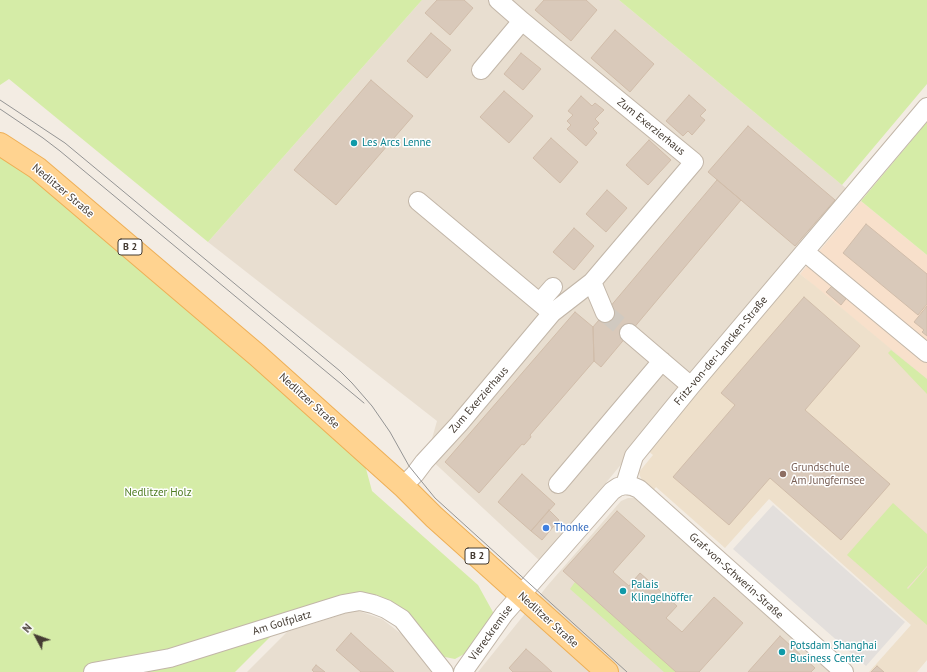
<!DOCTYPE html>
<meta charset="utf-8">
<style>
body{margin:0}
#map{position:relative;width:927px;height:672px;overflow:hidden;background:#f3ece3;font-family:"PT Sans",sans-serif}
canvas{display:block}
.north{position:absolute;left:16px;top:616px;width:40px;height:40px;-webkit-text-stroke:3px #fff;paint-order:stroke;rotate:311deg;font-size:11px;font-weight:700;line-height:16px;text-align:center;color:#453c33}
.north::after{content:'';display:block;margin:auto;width:14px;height:18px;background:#453c33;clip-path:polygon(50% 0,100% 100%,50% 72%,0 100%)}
</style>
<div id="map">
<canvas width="927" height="672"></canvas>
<div class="north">N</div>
</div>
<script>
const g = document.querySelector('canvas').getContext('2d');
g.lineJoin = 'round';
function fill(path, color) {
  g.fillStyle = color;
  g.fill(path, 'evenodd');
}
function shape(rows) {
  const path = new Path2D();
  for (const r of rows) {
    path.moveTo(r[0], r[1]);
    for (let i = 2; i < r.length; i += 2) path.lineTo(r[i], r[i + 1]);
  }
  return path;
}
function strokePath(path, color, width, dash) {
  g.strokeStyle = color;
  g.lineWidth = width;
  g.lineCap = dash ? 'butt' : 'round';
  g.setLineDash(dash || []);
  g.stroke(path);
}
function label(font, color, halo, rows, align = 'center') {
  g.font = font + ' "PT Sans",sans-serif';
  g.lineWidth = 3;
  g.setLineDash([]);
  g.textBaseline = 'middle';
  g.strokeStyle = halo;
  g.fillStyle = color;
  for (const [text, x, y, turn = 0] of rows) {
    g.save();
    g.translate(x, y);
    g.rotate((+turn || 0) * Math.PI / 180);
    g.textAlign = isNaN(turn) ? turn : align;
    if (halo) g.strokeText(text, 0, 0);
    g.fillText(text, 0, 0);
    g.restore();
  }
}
fill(shape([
 [422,0,619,0,847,189,541,562,427,456,437,421,208,242],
 [628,498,635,498,643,501,833,672,478,672,548,585,621,501],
 [356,610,382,619,413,643,434,672,247,672,287,632]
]), '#e8ded0');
fill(shape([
 [861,201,927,255,927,380,800,274]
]), '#f8e0cb');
fill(shape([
 [796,273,800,274,814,285,927,379,927,660,917,672,869,672,911,625,769,499,725,548,656,487,652,492,643,483,640,476,639,472,653,455,646,449]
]), '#eee0cb');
fill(shape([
 [0,0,422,0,208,242,9,79,0,85],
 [619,0,927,0,927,84,842,185],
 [927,122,927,255,861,201],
 [0,152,93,225,365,465,372,491,478,585,494,614,466,653,455,659,440,656,381,599,119,666,83,672,0,672],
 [891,350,927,379,927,394,888,353],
 [893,503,927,534,927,566,907,588,908,589,927,567,927,625,847,555],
 [575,582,676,672,664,672,570,589],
 [277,630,235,672,126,672]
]), '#d5eca7');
fill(shape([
 [773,505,905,622,866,666,733,549]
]), '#e3dfdc');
const building = shape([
 [437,0,464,0,473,8,450,35,425,13,437,0],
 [544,0,586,0,597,10,571,41,535,10,544,0],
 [615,30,654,64,630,92,591,58,615,30],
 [431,33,451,50,427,78,407,61,431,33],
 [521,53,541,69,523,90,504,74,521,53],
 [371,80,413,116,336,205,294,170,371,80],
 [504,91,533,116,509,143,480,117,504,91],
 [689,95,706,110,700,116,705,120,692,135,688,131,683,136,666,121,689,95],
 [581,96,592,106,595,103,604,110,595,119,599,123,593,129,597,133,586,146,567,129,571,125,567,121,573,115,568,111,581,96],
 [748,126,835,200,795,246,708,172,748,126],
 [551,138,578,162,560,183,533,158,551,138],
 [649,140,671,160,648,185,626,165,649,140],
 [717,180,741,200,601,367,594,361,593,327,717,180],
 [607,190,627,208,606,232,586,214,607,190],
 [866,224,927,274,927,304,918,315,843,253,866,224],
 [574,228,594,246,574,270,553,252,574,228],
 [835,283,849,295,841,305,826,292,835,283],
 [804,297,860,346,805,410,890,484,841,540,770,478,729,525,673,477,735,405,721,393,804,297],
 [927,306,927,336,922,332,924,330,914,322,927,306],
 [575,312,593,327,594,361,530,435,531,437,524,445,522,444,479,493,445,462,575,312],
 [522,474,555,504,531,531,498,502,522,474],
 [549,510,559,520,542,540,531,531,549,510],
 [617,511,645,536,613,572,629,586,640,573,677,606,666,618,682,632,714,597,743,623,699,672,676,672,563,571,617,511],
 [351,633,365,646,394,672,361,672,336,650,351,633],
 [780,636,815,668,811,672,748,672,780,636],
 [526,649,540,661,552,672,513,672,509,668,526,649],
 [316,665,325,672,314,672,312,670,316,665],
 [877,666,884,672,871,672,877,666]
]);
fill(building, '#d9c9ba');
strokePath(building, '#d1bdaa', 1);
strokePath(shape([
 [605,313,629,333]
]), '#d0c9c0', 18, [18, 9]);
const minor = shape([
 [481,70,522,21],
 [418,201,552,313],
 [805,252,927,353],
 [592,282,605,313],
 [540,302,553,287],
 [629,333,691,386],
 [558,484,662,361],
 [625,485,632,486,639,489,844,672],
 [403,486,415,474,424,462,459,424,552,313,592,282,694,162,522,21,498,0],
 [93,672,170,658,343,604,360,601,373,604,386,609,402,619,444,672],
 [463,672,504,614,612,491,618,487,625,485,634,456,691,386,927,107]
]);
const major = shape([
 [0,144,37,168,257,355,403,486,434,517,607,672]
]);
strokePath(minor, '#c2b6a8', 20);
strokePath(major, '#eeaf56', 24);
strokePath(minor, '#fff', 18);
strokePath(major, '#ffd390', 22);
strokePath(shape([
 [0,100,65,143,340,371,352,383,372,406,390,432,409,466,435,498,627,672],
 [0,109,43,138,60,151,364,403]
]), '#949494', 1);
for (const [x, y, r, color] of [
 [354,143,4,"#0f9aa8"],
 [783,474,4,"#8d6e63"],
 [546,528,4,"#3f7fe0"],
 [623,591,4,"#0f9aa8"],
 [782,652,4,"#0f9aa8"]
]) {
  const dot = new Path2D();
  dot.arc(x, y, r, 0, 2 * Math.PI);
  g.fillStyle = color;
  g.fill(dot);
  strokePath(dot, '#fff', 1.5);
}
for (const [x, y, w] of [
 [130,247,24],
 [477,556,24]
]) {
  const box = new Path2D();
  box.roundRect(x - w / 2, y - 8, w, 16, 3);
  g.fillStyle = '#fff';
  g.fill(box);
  strokePath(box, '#453c33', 1);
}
label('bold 10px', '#453c33', null, [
 ["B 2",130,247],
 ["B 2",477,556]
]);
label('11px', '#453c33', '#fff', [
 ["Zum Exerzierhaus",651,127,39],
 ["Nedlitzer Straße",63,191,40],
 ["Fritz-von-der-Lancken-Straße",721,351,-50],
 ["Zum Exerzierhaus",479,400,-49],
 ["Nedlitzer Straße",309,401,42],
 ["Graf-von-Schwerin-Straße",736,576,42],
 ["Nedlitzer Straße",548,620,42],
 ["Am Golfplatz",282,623,-17],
 ["Viereckremise",491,633,-54]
]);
label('11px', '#0d838f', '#fff', [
 ["Les Arcs Lenne",362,143],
 ["Palais",631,585],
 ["Klingelhöffer",631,598],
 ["Potsdam Shanghai",790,646],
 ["Business Center",790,659]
], 'left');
label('11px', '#785e54', '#fff', [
 ["Grundschule",791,468],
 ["Am Jungfernsee",791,481]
], 'left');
label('11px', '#4e7c21', '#fff', [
 ["Nedlitzer Holz",158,493]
]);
label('11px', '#366cbe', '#fff', [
 ["Thonke",554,528]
], 'left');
</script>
